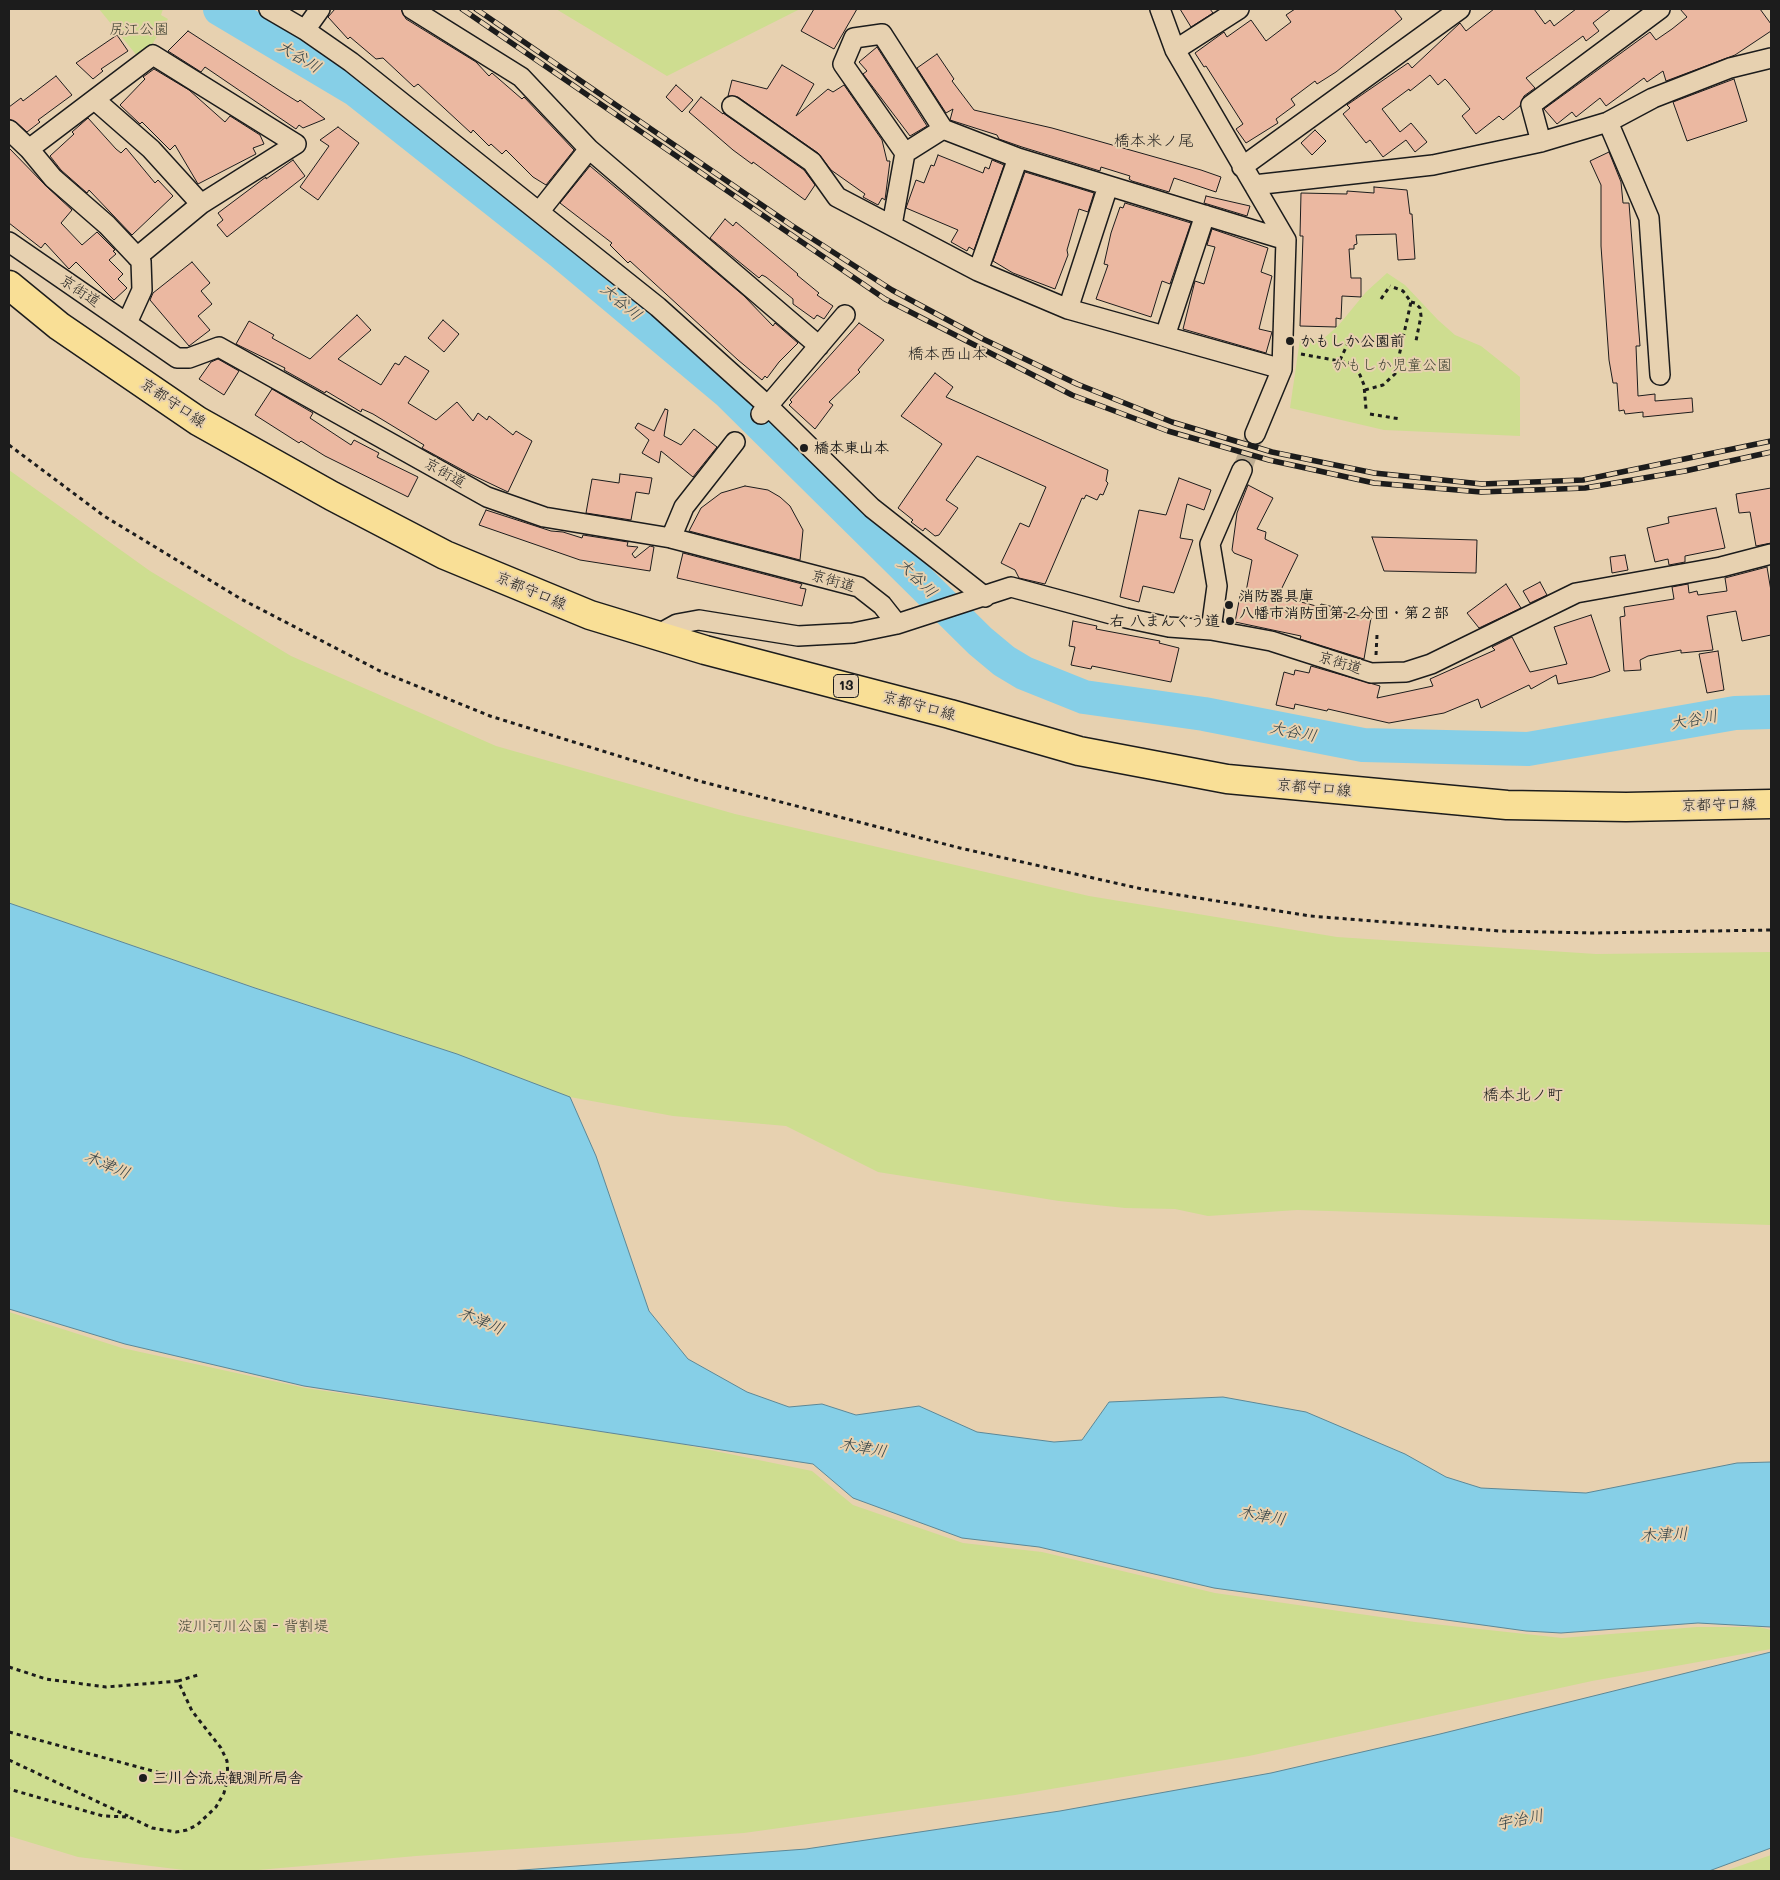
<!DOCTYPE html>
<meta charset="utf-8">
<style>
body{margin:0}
#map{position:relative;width:1780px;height:1880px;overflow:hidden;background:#e7d1b0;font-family:Mali,sans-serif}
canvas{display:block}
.frame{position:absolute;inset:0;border:10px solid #1c1c1c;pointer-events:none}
</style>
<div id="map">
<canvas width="1780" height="1880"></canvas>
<div class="frame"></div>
</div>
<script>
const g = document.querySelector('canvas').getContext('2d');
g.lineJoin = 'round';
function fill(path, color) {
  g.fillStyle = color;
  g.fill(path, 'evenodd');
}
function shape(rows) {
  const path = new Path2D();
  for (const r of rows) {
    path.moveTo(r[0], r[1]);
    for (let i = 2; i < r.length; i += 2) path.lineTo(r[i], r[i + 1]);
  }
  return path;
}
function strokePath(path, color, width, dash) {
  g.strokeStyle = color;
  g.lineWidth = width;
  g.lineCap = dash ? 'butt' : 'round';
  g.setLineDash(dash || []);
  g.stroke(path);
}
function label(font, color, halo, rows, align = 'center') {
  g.font = font + ' Mali,"Klee One",sans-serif';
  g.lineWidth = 4;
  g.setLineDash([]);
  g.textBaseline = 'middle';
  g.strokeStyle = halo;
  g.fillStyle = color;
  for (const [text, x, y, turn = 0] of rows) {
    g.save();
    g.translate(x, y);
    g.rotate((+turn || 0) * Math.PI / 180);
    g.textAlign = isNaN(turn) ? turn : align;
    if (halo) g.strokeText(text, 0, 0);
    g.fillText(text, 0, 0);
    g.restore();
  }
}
fill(shape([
 [99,9,163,9,161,15,168,19,153,43,138,57],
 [556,9,800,9,667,76],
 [1387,273,1405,285,1438,320,1455,335,1481,346,1520,377,1520,436,1384,430,1290,408,1300,339,1323,339,1338,326,1366,292],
 [9,470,150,571,291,656,496,746,735,814,1089,896,1337,937,1596,954,1771,952,1771,1225,1297,1210,1208,1216,1175,1209,1125,1208,1059,1201,878,1172,786,1126,673,1116,570,1097,457,1054,256,988,9,903],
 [9,1312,122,1348,305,1388,676,1443,812,1471,853,1505,963,1543,1042,1552,1215,1593,1415,1622,1562,1638,1697,1627,1759,1627,1771,1630,1771,1649,1592,1681,1249,1756,1015,1795,744,1833,416,1856,247,1871,192,1871,78,1857,9,1836],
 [1771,1855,1771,1871,1725,1871]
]), '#cedd90');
const water = shape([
 [9,903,255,988,457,1054,570,1097,596,1156,649,1311,688,1359,747,1392,789,1407,822,1404,856,1415,919,1406,977,1432,1054,1442,1082,1440,1109,1402,1223,1397,1306,1412,1405,1454,1446,1477,1481,1488,1586,1493,1737,1463,1771,1462,1771,1627,1698,1623,1561,1633,1526,1631,1214,1588,1039,1547,962,1538,853,1498,813,1464,304,1386,125,1344,9,1309,9,903],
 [1771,1652,1771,1848,1709,1871,509,1871,806,1849,1060,1811,1271,1773,1440,1734,1771,1652]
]);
fill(water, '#86cfe7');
strokePath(water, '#5c8796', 1);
strokePath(shape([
 [220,9,356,90,562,253,728,392,980,641,1004,661,1024,673,1084,697,1204,714,1363,745,1528,749,1735,713,1771,712]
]), '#86cfe7', 34);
const building = shape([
 [335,9,401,9,406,19,476,62,489,76,492,73,522,99,524,97,574,150,546,185,533,177,506,150,502,154,491,144,489,146,473,130,471,133,418,84,414,87,383,58,376,59,350,37,348,39,328,17,335,9],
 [814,9,857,9,834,49,801,31,814,9],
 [1180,9,1210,9,1213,13,1191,27,1180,9],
 [1295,9,1394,9,1402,19,1336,72,1317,84,1315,81,1291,99,1295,105,1276,119,1278,123,1246,143,1236,129,1243,124,1206,66,1204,67,1195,53,1224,32,1227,37,1251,20,1266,41,1291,22,1286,15,1295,9],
 [1494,9,1534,9,1545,24,1550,20,1554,26,1576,9,1611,9,1593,23,1599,31,1586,41,1583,36,1526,78,1535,88,1524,96,1520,106,1503,120,1499,116,1476,134,1462,116,1470,109,1448,82,1445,79,1438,85,1430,75,1410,91,1409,89,1382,109,1400,132,1411,123,1427,142,1415,152,1406,140,1383,157,1370,140,1366,143,1343,114,1350,108,1347,105,1408,63,1412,68,1460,23,1466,31,1494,9],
 [1680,9,1760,9,1771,24,1771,31,1735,55,1666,81,1663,71,1647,82,1644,78,1606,106,1600,98,1576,117,1572,112,1557,124,1544,109,1650,32,1656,40,1672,29,1687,17,1680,9],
 [188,31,282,92,298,102,300,100,325,119,303,128,299,125,296,129,205,67,201,72,168,51,188,31],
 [117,35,128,51,101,69,103,71,93,79,76,63,117,35],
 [877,47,927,126,910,136,863,74,867,71,859,62,877,47],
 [937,54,954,79,952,81,974,110,1052,128,1201,170,1221,177,1216,192,1174,178,1169,192,1132,181,1129,179,1130,176,1101,167,1100,171,1022,147,999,139,997,135,950,120,953,109,946,113,917,68,937,54],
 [782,65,814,84,796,116,828,89,833,92,844,85,882,140,887,161,890,161,885,200,882,198,878,205,863,197,865,194,831,170,818,153,738,97,728,96,732,80,767,89,782,65],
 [154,69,189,90,225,122,230,116,260,135,264,144,253,148,256,154,198,184,175,145,170,150,142,122,140,124,120,105,145,79,143,77,154,69],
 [56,76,72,95,38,120,40,122,27,132,16,122,9,119,9,107,21,98,23,101,56,76],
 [1734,79,1747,121,1687,141,1673,102,1734,79],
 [676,85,693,100,682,112,666,97,676,85],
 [701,97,723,114,723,113,804,170,815,185,805,200,753,162,752,164,733,150,689,112,701,97],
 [88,118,116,149,121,153,126,148,155,183,158,180,173,196,132,235,89,190,87,193,61,170,50,156,74,134,72,132,88,118],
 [338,127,359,143,318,200,300,187,329,146,320,140,338,127],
 [1315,130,1326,141,1312,155,1301,143,1315,130],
 [9,148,46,186,72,210,61,223,82,245,97,232,115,250,113,251,116,254,109,260,123,274,118,279,127,288,114,300,76,262,69,269,45,243,41,248,9,223,9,148],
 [1609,152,1621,182,1623,203,1629,203,1640,346,1636,346,1638,396,1655,394,1655,401,1692,398,1693,412,1643,417,1643,412,1625,414,1624,410,1619,411,1617,383,1613,383,1609,360,1601,246,1601,185,1590,161,1609,152],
 [938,155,983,173,985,167,989,169,992,160,1004,165,974,250,969,247,967,251,951,242,958,230,906,208,916,180,924,183,931,165,934,166,938,155],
 [293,160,305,176,227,237,217,225,223,220,218,213,266,177,266,179,293,160],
 [590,166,744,296,773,326,775,323,798,343,779,362,767,378,765,376,762,380,738,360,630,261,628,263,610,245,612,243,560,203,590,166],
 [1025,172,1094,193,1088,212,1079,209,1067,250,1068,255,1055,289,1013,273,993,261,1025,172],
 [1374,187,1407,190,1410,214,1412,214,1415,259,1398,260,1396,234,1356,235,1357,244,1354,245,1354,249,1349,249,1351,278,1361,278,1361,297,1342,296,1341,319,1336,318,1336,327,1300,326,1303,236,1300,236,1301,193,1347,194,1347,191,1374,193,1374,187],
 [1206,196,1250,206,1247,216,1204,203,1206,196],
 [1125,203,1191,223,1170,284,1162,281,1151,317,1096,299,1108,265,1104,264,1111,233,1120,207,1123,208,1125,203],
 [725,219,733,226,736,222,798,274,797,275,819,293,817,295,833,306,824,319,817,315,814,319,793,304,793,299,766,277,762,275,759,278,710,238,725,219],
 [1212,229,1268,248,1261,272,1272,276,1259,329,1272,332,1266,353,1183,329,1195,281,1204,284,1215,247,1207,245,1212,229],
 [192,262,210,283,201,291,212,304,198,316,210,330,189,346,150,300,153,293,192,262],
 [357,315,371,330,338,359,381,385,395,363,399,365,405,356,429,371,408,403,436,420,457,402,473,421,478,413,487,420,489,416,513,435,516,431,532,441,508,492,468,473,422,448,424,445,373,414,362,409,361,412,326,391,325,393,284,370,285,368,236,344,249,321,274,335,272,338,310,359,357,315],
 [443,320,459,334,444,352,428,338,443,320],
 [859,323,884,340,858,370,860,372,829,402,833,405,815,429,789,405,792,402,790,400,859,323],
 [218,359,239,371,224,395,199,379,211,362,218,359],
 [935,373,953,387,946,397,1108,470,1106,481,1108,483,1103,495,1100,494,1097,500,1086,495,1084,499,1082,498,1045,584,1019,578,1015,570,1001,563,1020,523,1029,527,1046,487,977,456,946,500,958,508,939,535,935,536,925,528,923,531,911,522,913,520,898,508,942,444,901,416,935,373],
 [272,389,313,413,310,418,351,445,354,440,379,453,377,457,418,477,408,497,325,456,301,441,299,443,255,415,272,389],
 [665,409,668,410,664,436,681,445,694,429,717,447,693,477,661,451,659,463,642,453,649,440,635,428,638,423,654,431,665,409],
 [620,474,652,478,649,494,636,492,631,520,586,513,592,479,619,483,620,474],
 [1179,478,1211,490,1204,510,1187,504,1180,538,1193,540,1174,593,1143,586,1139,602,1120,597,1139,510,1166,515,1179,478],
 [1248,485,1273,498,1257,529,1266,532,1265,539,1298,555,1278,596,1320,607,1321,604,1338,608,1337,611,1371,618,1364,659,1300,639,1301,636,1235,622,1240,596,1245,597,1252,560,1234,553,1232,550,1237,513,1248,485],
 [745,486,768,490,780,497,790,506,803,530,800,560,689,531,701,508,721,493,745,486],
 [1771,488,1771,543,1756,546,1750,512,1739,513,1736,494,1771,488],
 [1716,508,1725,548,1685,556,1685,562,1669,565,1668,559,1655,562,1647,528,1669,523,1668,517,1716,508],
 [486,510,551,531,563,532,582,538,583,535,628,542,627,546,638,547,632,554,635,558,650,546,654,547,650,571,580,560,479,525,486,510],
 [1372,537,1477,540,1476,573,1384,571,1372,537],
 [683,553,802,584,800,588,806,589,802,606,677,578,683,553],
 [1625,555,1628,570,1612,573,1610,557,1625,555],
 [1767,567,1771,591,1771,635,1742,641,1736,611,1707,616,1713,650,1681,653,1681,650,1648,656,1640,660,1641,670,1624,671,1620,617,1625,616,1624,607,1674,599,1672,587,1688,584,1689,593,1697,591,1698,595,1727,591,1725,578,1767,567],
 [1540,582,1547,595,1530,603,1523,591,1540,582],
 [1506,584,1521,608,1479,628,1467,613,1506,584],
 [1591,615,1610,671,1593,677,1558,684,1556,675,1531,689,1529,685,1481,708,1478,699,1444,713,1389,723,1328,709,1327,711,1295,704,1294,709,1276,705,1284,672,1294,675,1295,670,1309,673,1311,666,1380,686,1377,698,1433,686,1430,679,1495,650,1492,647,1512,637,1530,672,1567,664,1554,627,1591,615],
 [1073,621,1097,626,1096,629,1160,641,1159,643,1179,648,1171,682,1092,666,1091,669,1071,665,1075,647,1069,646,1073,621],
 [1718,651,1724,690,1707,693,1699,654,1718,651]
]);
fill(building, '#ebb8a1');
strokePath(building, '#1c1c1c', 1);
strokePath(shape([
 [1242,470,1255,434]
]), '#bead92', 19, [19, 9]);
const minor = shape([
 [269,9,305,30,351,62,658,307,769,407,872,508,985,597],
 [412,9,521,77,589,149,819,346],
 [1160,9,1175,50,1286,240,1282,369,1255,434],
 [305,30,320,9],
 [1175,50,1239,9],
 [95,100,151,149,201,204],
 [732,106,812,162,837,197,978,271],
 [1608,122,1649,218,1660,375],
 [9,130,29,149,53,178,107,225,141,261,142,290,127,323],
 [1541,142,1531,105,1660,9],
 [29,149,153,55,296,144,201,204,137,257],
 [905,153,943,129],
 [1242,167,1460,9],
 [1254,185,1433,165,1541,142,1608,122,1653,98,1730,68,1771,58],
 [539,212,589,149],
 [892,225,905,153,843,64,854,38,882,34,943,129,1018,158],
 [9,242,177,358,189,358,219,347,487,497,544,517,671,538,859,587,882,605,897,624,1011,587,1126,618,1169,627,1211,630,1271,641,1371,673,1406,672,1431,664,1576,593,1721,567,1771,554],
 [1068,309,1108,186],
 [1165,336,1205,215],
 [1282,369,1068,309,978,271,1018,158,1286,240],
 [761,414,845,315],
 [671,538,684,507,735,442],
 [1211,630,1217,586,1210,544,1242,470],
 [657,635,677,624,699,620,798,636,853,633,897,624]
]);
const primary = shape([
 [9,285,59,326,198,421,332,496,445,555,590,615,705,650,950,714,1079,751,1227,779,1507,805,1626,807,1771,804]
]);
strokePath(minor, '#1c1c1c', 22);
strokePath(primary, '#1c1c1c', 31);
strokePath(shape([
 [1381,299,1390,286],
 [1411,302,1415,303,1420,308,1421,316,1416,341],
 [1301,354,1350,363,1360,375,1364,385,1366,409],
 [1340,360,1349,341],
 [1365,390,1383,385,1395,374,1411,302,1403,291,1390,286],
 [1370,414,1400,419],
 [9,445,104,516,241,599,380,671,490,716,699,781,960,848,1142,889,1310,916,1499,931,1592,933,1771,930],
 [1376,655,1377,635],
 [9,1667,46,1679,106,1687,178,1681,192,1711,221,1748,227,1761,228,1777,224,1793,216,1807,197,1825,187,1830,176,1832,152,1828,129,1817,103,1816,9,1789],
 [178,1681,198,1675],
 [9,1732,175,1777],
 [9,1760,128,1816]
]), '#1c1c1c', 3, [4, 4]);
strokePath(minor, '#e7d1b0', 19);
strokePath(primary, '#f9df96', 28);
const rail = shape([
 [462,9,885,299,1072,395,1168,431,1269,460,1374,483,1481,492,1585,488,1685,471,1771,452],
 [476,9,791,225,892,290,983,339,1077,384,1172,422,1272,452,1374,473,1482,484,1583,480,1771,441]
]);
strokePath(rail, '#1c1c1c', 5.5);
strokePath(rail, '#e7d1b0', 4, [11]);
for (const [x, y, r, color] of [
 [1290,341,5,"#1c1c1c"],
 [804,448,5,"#1c1c1c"],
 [1229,605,5,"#1c1c1c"],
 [1230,621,5,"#1c1c1c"],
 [143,1778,5,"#1c1c1c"]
]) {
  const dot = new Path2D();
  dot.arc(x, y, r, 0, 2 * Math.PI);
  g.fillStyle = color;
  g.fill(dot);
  strokePath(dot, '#e7d1b0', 2);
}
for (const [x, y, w] of [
 [846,686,25]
]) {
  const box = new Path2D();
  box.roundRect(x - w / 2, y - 11.5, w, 23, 4);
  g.fillStyle = '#e7d1b0';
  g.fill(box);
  strokePath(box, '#1c1c1c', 1);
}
label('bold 14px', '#1c1c1c', null, [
 ["13",846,686]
]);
label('15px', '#404333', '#e7d1b0', [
 ["尻江公園",139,29],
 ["かもしか児童公園",1392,365],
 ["淀川河川公園 - 背割堤",253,1626]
]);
label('15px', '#1c1c1c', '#e7d1b0', [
 ["京街道",80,291,34],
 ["京都守口線",173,403,34],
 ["京街道",445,473,29],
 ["京街道",833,581,16],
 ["京都守口線",531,591,23],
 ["京街道",1340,663,17],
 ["京都守口線",919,706,15],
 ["京都守口線",1314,788,5],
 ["京都守口線",1719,805,-1]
]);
label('bold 15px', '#1c1c1c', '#e7d1b0', [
 ["かもしか公園前",1300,341],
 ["橋本東山本",814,448],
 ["消防器具庫",1239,596],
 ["八幡市消防団第２分団・第２部",1239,613],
 ["右 八まんぐう道",1220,621,"right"],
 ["三川合流点観測所局舎",153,1778]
], 'left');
label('italic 16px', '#314045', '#e7d1b0', [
 ["大谷川",299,57,31],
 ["大谷川",621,302,40],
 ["大谷川",917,578,45],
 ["大谷川",1694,720,-10],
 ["大谷川",1293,732,11],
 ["木津川",107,1165,23],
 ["木津川",481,1321,23],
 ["木津川",863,1448,10],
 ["木津川",1262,1516,10],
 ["木津川",1664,1535,-3],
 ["宇治川",1520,1820,-11]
]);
label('16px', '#1c1c1c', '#e7d1b0', [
 ["橋本米ノ尾",1154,141],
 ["橋本西山本",948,354],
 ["橋本北ノ町",1523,1095]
]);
</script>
